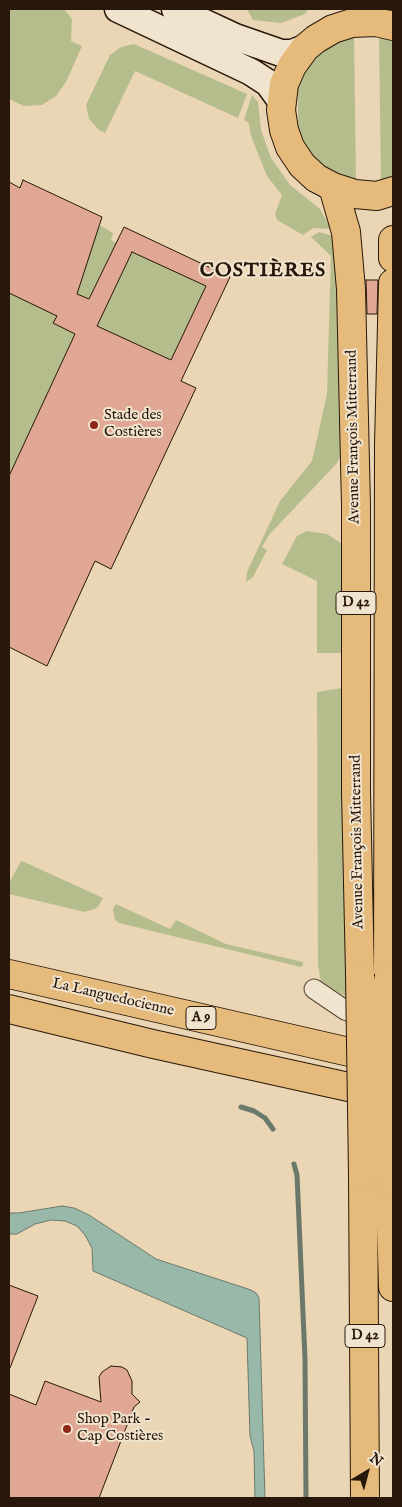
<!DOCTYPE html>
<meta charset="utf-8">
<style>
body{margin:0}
#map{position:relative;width:402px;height:1507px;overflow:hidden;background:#ead5b4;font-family:"IM FELL English",serif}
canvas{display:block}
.frame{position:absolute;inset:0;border:10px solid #27180b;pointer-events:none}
.north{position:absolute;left:342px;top:1447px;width:50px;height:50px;-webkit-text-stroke:4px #f1e4ce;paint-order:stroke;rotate:37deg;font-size:14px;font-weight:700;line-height:20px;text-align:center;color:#27180b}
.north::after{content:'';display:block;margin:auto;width:18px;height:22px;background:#27180b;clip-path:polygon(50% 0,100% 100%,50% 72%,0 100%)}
</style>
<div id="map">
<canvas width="402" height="1507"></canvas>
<div class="frame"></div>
<div class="north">N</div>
</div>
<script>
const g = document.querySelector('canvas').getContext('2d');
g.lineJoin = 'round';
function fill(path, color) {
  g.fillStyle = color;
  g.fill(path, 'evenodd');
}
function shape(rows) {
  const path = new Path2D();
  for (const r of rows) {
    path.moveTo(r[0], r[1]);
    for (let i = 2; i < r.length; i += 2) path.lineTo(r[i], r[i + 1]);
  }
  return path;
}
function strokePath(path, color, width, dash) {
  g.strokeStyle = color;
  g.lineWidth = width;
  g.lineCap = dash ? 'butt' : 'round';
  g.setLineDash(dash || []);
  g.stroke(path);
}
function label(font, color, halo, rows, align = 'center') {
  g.font = font + ' "IM FELL English",serif';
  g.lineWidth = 4;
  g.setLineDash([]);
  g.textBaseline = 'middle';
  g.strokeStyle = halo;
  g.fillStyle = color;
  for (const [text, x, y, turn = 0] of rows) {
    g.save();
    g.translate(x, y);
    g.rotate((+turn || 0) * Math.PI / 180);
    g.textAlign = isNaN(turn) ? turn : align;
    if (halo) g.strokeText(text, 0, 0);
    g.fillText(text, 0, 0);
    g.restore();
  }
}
fill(shape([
 [9,9,64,9,72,19,71,41,82,46,66,82,56,96,42,105,24,106,9,99],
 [247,9,308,9,305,14,281,23,253,20],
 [354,34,356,183,325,171,307,154,292,122,298,122,298,95,294,94,305,64,323,47],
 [379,34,393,39,393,179,381,183],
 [134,44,247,94,238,118,135,71,105,133,99,130,89,119,86,105,110,55,121,47],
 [252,95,258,102,261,130,271,158,290,185,320,209,331,229,313,228,303,235,277,220,275,214,282,195,267,176,251,136,249,123,244,120],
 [23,180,113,233,111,240,116,243,124,227,230,277,188,366,174,378,196,388,157,471,135,461,128,475,150,486,111,569,89,558,82,572,89,575,47,666,9,647,9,182,20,188],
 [319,232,333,236,337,252,341,454,337,463,269,535,262,547,267,550,253,577,246,582,247,572,280,501,312,461,327,394,331,256,311,237],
 [307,531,327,534,344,545,348,653,317,653,317,581,282,564,297,536],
 [348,687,349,998,321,983,318,965,317,692],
 [21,861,22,861,103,898,97,908,85,912,9,894,9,883],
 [116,904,170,929,176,920,226,944,303,962,303,965,301,967,119,923,115,920,113,909]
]), '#b6bd8d');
const water = shape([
 [62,1206,74,1208,89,1215,156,1259,251,1290,256,1293,259,1298,265,1498,255,1498,254,1451,250,1436,247,1338,93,1271,92,1248,85,1235,77,1226,65,1221,51,1220,35,1224,17,1234,9,1234,9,1213,19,1213,62,1206]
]);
fill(water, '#98b9a9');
strokePath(water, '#6b796a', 1);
strokePath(shape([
 [241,1107,254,1111,265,1118,273,1129],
 [294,1164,297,1175,305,1359,306,1498]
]), '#6b796a', 5);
const building = shape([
 [23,180,102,217,77,294,89,299,124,227,230,277,181,381,196,388,111,569,95,561,47,666,9,647,9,476,75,334,53,323,57,316,9,293,9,182,20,188,23,180],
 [132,252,206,286,171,360,97,326,132,252],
 [366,280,378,280,377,314,367,314,366,280],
 [9,1285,38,1296,10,1368,9,1368,9,1285],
 [111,1366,122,1367,127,1370,132,1381,132,1394,140,1402,134,1407,99,1498,9,1498,9,1394,36,1405,45,1381,101,1402,99,1377,102,1372,111,1366]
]);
fill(building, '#e0a794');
strokePath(building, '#27180b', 1);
const street = shape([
 [314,989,345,1010,370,1019]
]);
const secondary = shape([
 [118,9,251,72,268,83,281,101],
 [175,9,235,37,281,53,292,53,305,48]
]);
const primary = shape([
 [393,26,376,22,352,23,333,29,316,39,305,48,292,66,284,84,281,110,284,130,290,147,302,165,316,178,333,187,355,194,377,196,393,191],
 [333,187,346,232,351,289,356,506,356,792,360,974],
 [393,240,393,258],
 [388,981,389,444,393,283],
 [363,1175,365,1498],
 [390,1180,393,1287]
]);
const highway = shape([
 [9,974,384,1060],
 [9,1009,153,1044,385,1095]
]);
strokePath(street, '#584735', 21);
strokePath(secondary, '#27180b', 29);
strokePath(primary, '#27180b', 30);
strokePath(highway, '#27180b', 30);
strokePath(street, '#f1e4ce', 19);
strokePath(secondary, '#f1e4ce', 26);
strokePath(primary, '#e5ba7a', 28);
strokePath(highway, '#e5ba7a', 28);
const primaryBridge = shape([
 [360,974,363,1175],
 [388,981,390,1180]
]);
strokePath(primaryBridge, '#27180b', 30, []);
strokePath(primaryBridge, '#e5ba7a', 28);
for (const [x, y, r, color] of [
 [94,425,5,"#8f2418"],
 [67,1429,5,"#8f2418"]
]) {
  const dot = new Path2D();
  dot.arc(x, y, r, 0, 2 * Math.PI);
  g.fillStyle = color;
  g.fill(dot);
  strokePath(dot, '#f1e4ce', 2);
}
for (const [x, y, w] of [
 [356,603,40],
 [201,1018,30],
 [365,1336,40]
]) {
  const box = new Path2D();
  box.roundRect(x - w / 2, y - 11.5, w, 23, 4);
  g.fillStyle = '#f1e4ce';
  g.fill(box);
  strokePath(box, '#27180b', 1);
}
label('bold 14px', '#27180b', null, [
 ["D 42",356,603],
 ["A 9",201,1018],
 ["D 42",365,1336]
]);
label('15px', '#27180b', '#f1e4ce', [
 ["Stade des",104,416],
 ["Costières",104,433],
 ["Shop Park -",77,1420],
 ["Cap Costières",77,1437]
], 'left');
label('15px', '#27180b', '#f1e4ce', [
 ["Avenue François Mitterrand",354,437,-91],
 ["Avenue François Mitterrand",358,842,-91],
 ["La Languedocienne",113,998,13]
]);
g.letterSpacing = '1px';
label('bold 20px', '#27180b', '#f1e4ce', [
 ["COSTIÈRES",263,272]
]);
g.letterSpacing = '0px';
</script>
